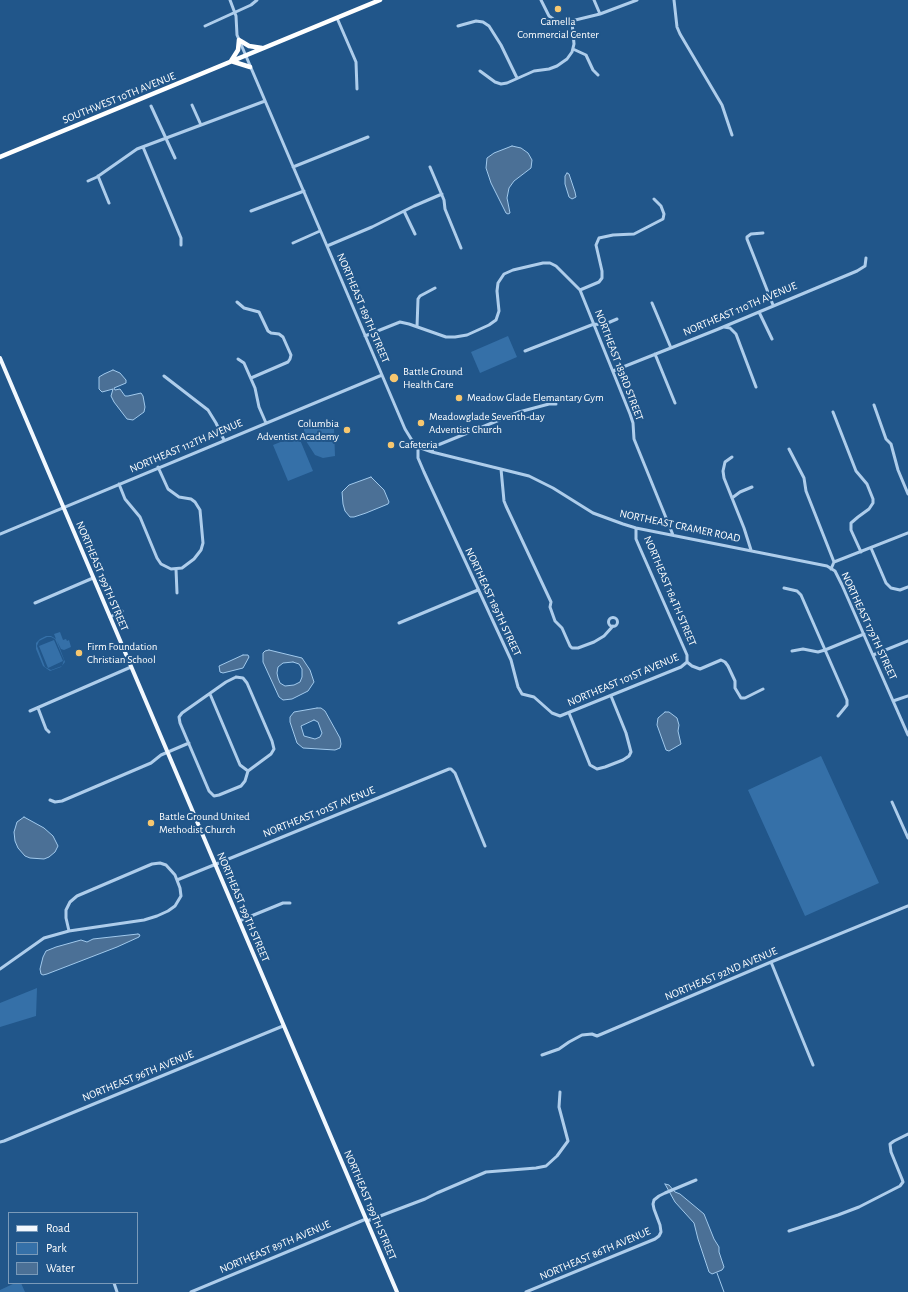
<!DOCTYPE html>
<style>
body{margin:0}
#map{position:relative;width:908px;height:1292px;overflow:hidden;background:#21568a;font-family:"Alegreya Sans",sans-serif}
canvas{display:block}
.legend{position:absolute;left:8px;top:1212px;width:130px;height:72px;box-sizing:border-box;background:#21568a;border:1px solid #7a9ab9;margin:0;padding:5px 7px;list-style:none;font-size:12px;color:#fff}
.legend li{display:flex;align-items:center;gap:8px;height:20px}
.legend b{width:20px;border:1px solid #7a9ab9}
</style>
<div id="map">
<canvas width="908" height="1292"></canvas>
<ul class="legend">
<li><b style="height:5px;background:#f2f8fe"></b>Road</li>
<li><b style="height:11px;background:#3570a8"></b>Park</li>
<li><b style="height:11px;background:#4b7096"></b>Water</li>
</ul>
</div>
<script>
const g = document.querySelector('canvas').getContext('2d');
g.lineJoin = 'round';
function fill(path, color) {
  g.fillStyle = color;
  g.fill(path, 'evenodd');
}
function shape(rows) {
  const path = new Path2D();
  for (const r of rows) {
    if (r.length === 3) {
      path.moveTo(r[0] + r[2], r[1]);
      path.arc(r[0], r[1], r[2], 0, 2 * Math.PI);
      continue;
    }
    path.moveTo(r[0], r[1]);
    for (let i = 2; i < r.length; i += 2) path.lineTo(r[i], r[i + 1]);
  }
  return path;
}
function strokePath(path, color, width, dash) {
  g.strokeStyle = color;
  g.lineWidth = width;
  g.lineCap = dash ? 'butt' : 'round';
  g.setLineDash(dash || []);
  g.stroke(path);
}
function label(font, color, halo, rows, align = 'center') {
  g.font = font + ' "Alegreya Sans",sans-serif';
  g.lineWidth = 4;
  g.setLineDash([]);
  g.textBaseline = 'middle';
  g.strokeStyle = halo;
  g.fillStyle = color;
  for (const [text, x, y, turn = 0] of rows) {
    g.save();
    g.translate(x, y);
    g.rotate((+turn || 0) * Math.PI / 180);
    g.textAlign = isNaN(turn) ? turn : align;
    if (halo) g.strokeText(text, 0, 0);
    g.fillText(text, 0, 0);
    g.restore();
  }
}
fill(shape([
 [508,336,517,357,480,373,471,352],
 [304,426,332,427,334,429,335,456,323,458,315,455,306,441,304,433],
 [298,435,313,471,288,481,273,445],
 [60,632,63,640,66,639,67,641,69,640,71,647,64,650,61,649,57,641,65,662,61,667,50,671,43,666,36,649,36,643,40,639,46,636,51,636,56,639,54,634],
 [47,637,51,637,55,639,64,660,62,666,51,670,45,667,37,646,39,641],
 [54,640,63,661,48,668,39,646],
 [821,756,879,883,805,916,748,790],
 [37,988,36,1016,0,1027,0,1003],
 [15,1283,21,1283,25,1292,0,1292,0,1290]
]), '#3570a8');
const water = shape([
 [512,146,521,148,528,153,532,160,531,168,514,181,509,188,507,198,510,213,508,214,506,213,491,183,486,168,487,158,494,153,512,146],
 [567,173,569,174,575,192,576,197,572,199,569,197,565,184,565,176,567,173],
 [113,370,120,373,126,380,126,383,114,388,115,390,120,389,125,396,128,396,141,393,143,396,145,407,144,412,133,420,127,419,114,402,111,396,113,389,102,392,99,389,99,377,104,374,113,370],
 [371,477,384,490,389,502,388,504,366,513,354,517,350,517,345,511,343,504,342,492,349,485,371,477],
 [269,650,302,658,310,670,314,682,308,691,292,699,283,700,279,697,263,662,263,653,265,651,269,650],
 [293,662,299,664,302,669,302,677,300,682,294,685,285,686,280,683,278,678,277,673,278,667,283,663,293,662],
 [243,655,248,655,249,657,243,668,223,673,220,672,219,666,243,655],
 [317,708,321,708,325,711,340,738,341,744,340,748,335,750,303,748,297,743,290,722,290,717,294,712,317,708],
 [314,720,318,722,322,733,320,737,315,739,304,736,301,726,314,720],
 [665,712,669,712,677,718,679,725,678,731,681,744,669,751,666,750,657,725,658,718,665,712],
 [24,817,44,828,53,836,58,846,55,852,49,857,44,859,30,858,25,856,18,848,15,841,14,832,17,822,24,817],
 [138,934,140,935,139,937,117,947,47,974,43,975,41,974,40,969,43,957,46,951,56,947,81,940,87,942,93,939,138,934],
 [665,1184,669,1185,675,1192,680,1194,704,1214,714,1239,719,1247,719,1252,724,1267,722,1270,712,1274,709,1272,698,1239,694,1223,675,1202,665,1184]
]);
fill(water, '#4b7096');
strokePath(water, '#a1c9ec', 1);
strokePath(shape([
 [717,1273,724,1292]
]), '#a1c9ec', 1);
strokePath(shape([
 [230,0,236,16,237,35,405,429,413,442,418,447,432,452,529,476,553,488,593,513,623,524,636,528,827,566,835,571,842,585,908,735],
 [541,0,549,16,556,21,563,23,600,14,637,0],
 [594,0,600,14],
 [674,0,677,27,680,34,722,105,732,135],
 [337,18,356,62,357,89],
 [205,26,251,5,257,0],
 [458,26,476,21,483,22,489,26,501,45,517,78],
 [573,49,586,55,593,70,598,75],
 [480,71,495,82,501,84,507,83,534,71,549,69,557,66,567,59,572,52,574,44,572,22],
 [192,105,201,125],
 [151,106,175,158],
 [143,147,181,238,181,245],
 [293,167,368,137],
 [430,167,444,200,445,209,461,248],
 [98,176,109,203],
 [88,181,97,177,137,149,265,101],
 [251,211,304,191],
 [404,211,415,234],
 [763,233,751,234,747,237,747,239,773,305],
 [293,243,320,231],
 [327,246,372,227,414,206,442,194],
 [580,290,599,282,602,278,602,271,596,245,599,238,613,235,634,234,663,219,664,214,661,206,654,199],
 [237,302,244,308,259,312,268,331,271,333,279,334,283,337,291,355,290,359,288,362,251,378],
 [652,303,671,348],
 [759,312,772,339],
 [417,327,418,299,420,296,435,288],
 [724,327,730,328,736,334,756,387],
 [365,336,400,322,409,324,446,337,455,337,467,335,489,325,496,320,499,311,497,291,498,283,504,274,513,270,543,263,550,263,556,266,580,290,630,414,633,423,634,439,673,535],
 [525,351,594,324,603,325,617,319],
 [655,354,675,403],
 [238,359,244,363,255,388,259,407,266,423],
 [613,371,716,330,857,271,865,266,866,258],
 [164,376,208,410,216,423,224,440],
 [874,405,886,439,891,444,898,470,908,494],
 [833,412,856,471,867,484,873,499,873,503,869,509,858,517,851,523,851,530,861,552],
 [418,447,418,458,424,472,511,660,518,687,522,694,534,697,552,713,560,716,681,667,687,662],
 [789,449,804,478,806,491,834,562],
 [432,452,433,448,438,445,519,412,549,404,556,404],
 [732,457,725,462,723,471,724,478,744,528,751,550],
 [501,469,504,501,506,506,551,602,550,607,555,621,562,628,570,646,572,648,578,648,594,642,604,636,613,626],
 [119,484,125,499,140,517,157,558,161,564,171,569,182,568,194,559,201,550,203,543,200,510,195,502,191,499,179,497,168,489,158,467],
 [732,498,740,492,752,487],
 [636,528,636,539,639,546,687,655,687,662],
 [0,534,382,375],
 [871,548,886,583,891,588,900,590,908,587],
 [176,569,177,593],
 [831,569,834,562,908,533],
 [784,588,797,591,801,595,847,700,847,705,838,716],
 [35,603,93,578],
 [110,617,122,611],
 [613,622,4.5],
 [399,623,478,590],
 [792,651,803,649,818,652,825,650,864,634],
 [873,655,908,641],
 [687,662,692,666,700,669,721,660,725,662,728,666,735,681,735,688,741,698,745,698,763,689],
 [236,677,243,678,247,683,272,741,274,749,271,754,248,771,245,781,241,786,219,795,214,796,209,791,180,723,179,717,182,713,226,682,236,677],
 [210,694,240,765,248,771],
 [893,701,908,696],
 [38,708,46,729,49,732],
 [30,711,131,667],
 [569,713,590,765,597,769,605,767,623,760,629,756,631,752,626,733,611,696],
 [50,800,55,802,62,801,151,763,161,755,189,743],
 [892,802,908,838],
 [177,880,449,769,451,769,455,773,485,846],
 [239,921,283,903,290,903],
 [771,962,813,1065],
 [0,969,44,938,69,931,144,920,157,916,168,911,175,906,181,896,180,888,175,875,166,865,160,863,152,864,77,896,70,902,66,910,66,918,69,931],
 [542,1055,559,1049,569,1042,582,1035,592,1034,597,1036,771,962,908,906],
 [0,1142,4,1141,283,1026],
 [367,1221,425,1199,437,1193,486,1172,536,1168,546,1166,557,1156,568,1141,559,1107,560,1092],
 [789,1231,838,1215,859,1207,900,1186,903,1182,902,1179,891,1152,890,1144,894,1141,908,1134],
 [114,1283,117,1292],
 [191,1292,366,1219],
 [526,1292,655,1239,659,1236,661,1232,660,1225,654,1209,653,1204,654,1200,659,1196,665,1193,696,1180]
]), '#aecdeb', 3);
strokePath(shape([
 [0,358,397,1292]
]), '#f2f8fe', 4);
strokePath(shape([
 [239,40,249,46,262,48],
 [231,61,238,50,239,40],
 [231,61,250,67],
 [0,157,380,0]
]), '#fff', 4.5);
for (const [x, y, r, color] of [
 [558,9,4,"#f7c76f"],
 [394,378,5,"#f7c76f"],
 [459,398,4,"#f7c76f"],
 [421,423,4,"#f7c76f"],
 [347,430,4,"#f7c76f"],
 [391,445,4,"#f7c76f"],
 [79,653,4,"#f7c76f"],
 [151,823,4,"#f7c76f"]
]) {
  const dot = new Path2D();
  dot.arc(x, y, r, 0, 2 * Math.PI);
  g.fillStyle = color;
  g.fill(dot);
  strokePath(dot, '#21568a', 1.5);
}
label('11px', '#fff', '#21568a', [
 ["Camella",558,22,"center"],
 ["Commercial Center",558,35,"center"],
 ["Battle Ground",403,372],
 ["Health Care",403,385],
 ["Meadow Glade Elemantary Gym",467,398],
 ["Meadowglade Seventh-day",429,417],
 ["Adventist Church",429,430],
 ["Columbia",339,424,"right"],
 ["Adventist Academy",339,437,"right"],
 ["Cafeteria",399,445],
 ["Firm Foundation",87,647],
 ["Christian School",87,660],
 ["Battle Ground United",159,817],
 ["Methodist Church",159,830]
], 'left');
label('11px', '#fff', '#21568a', [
 ["SOUTHWEST 10TH AVENUE",119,98,-22],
 ["NORTHEAST 189TH STREET",363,308,67],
 ["NORTHEAST 110TH AVENUE",740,309,-23],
 ["NORTHEAST 183RD STREET",619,365,69],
 ["NORTHEAST 112TH AVENUE",186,446,-23],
 ["NORTHEAST CRAMER ROAD",680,526,12],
 ["NORTHEAST 199TH STREET",102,576,67],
 ["NORTHEAST 184TH STREET",670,591,67],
 ["NORTHEAST 189TH STREET",493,602,65],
 ["NORTHEAST 179TH STREET",869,626,65],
 ["NORTHEAST 101ST AVENUE",623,680,-23],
 ["NORTHEAST 101ST AVENUE",319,812,-22],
 ["NORTHEAST 199TH STREET",243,907,67],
 ["NORTHEAST 92ND AVENUE",721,974,-23],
 ["NORTHEAST 96TH AVENUE",138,1076,-22],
 ["NORTHEAST 199TH STREET",370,1205,67],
 ["NORTHEAST 89TH AVENUE",275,1247,-23],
 ["NORTHEAST 86TH AVENUE",595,1254,-23]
]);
</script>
